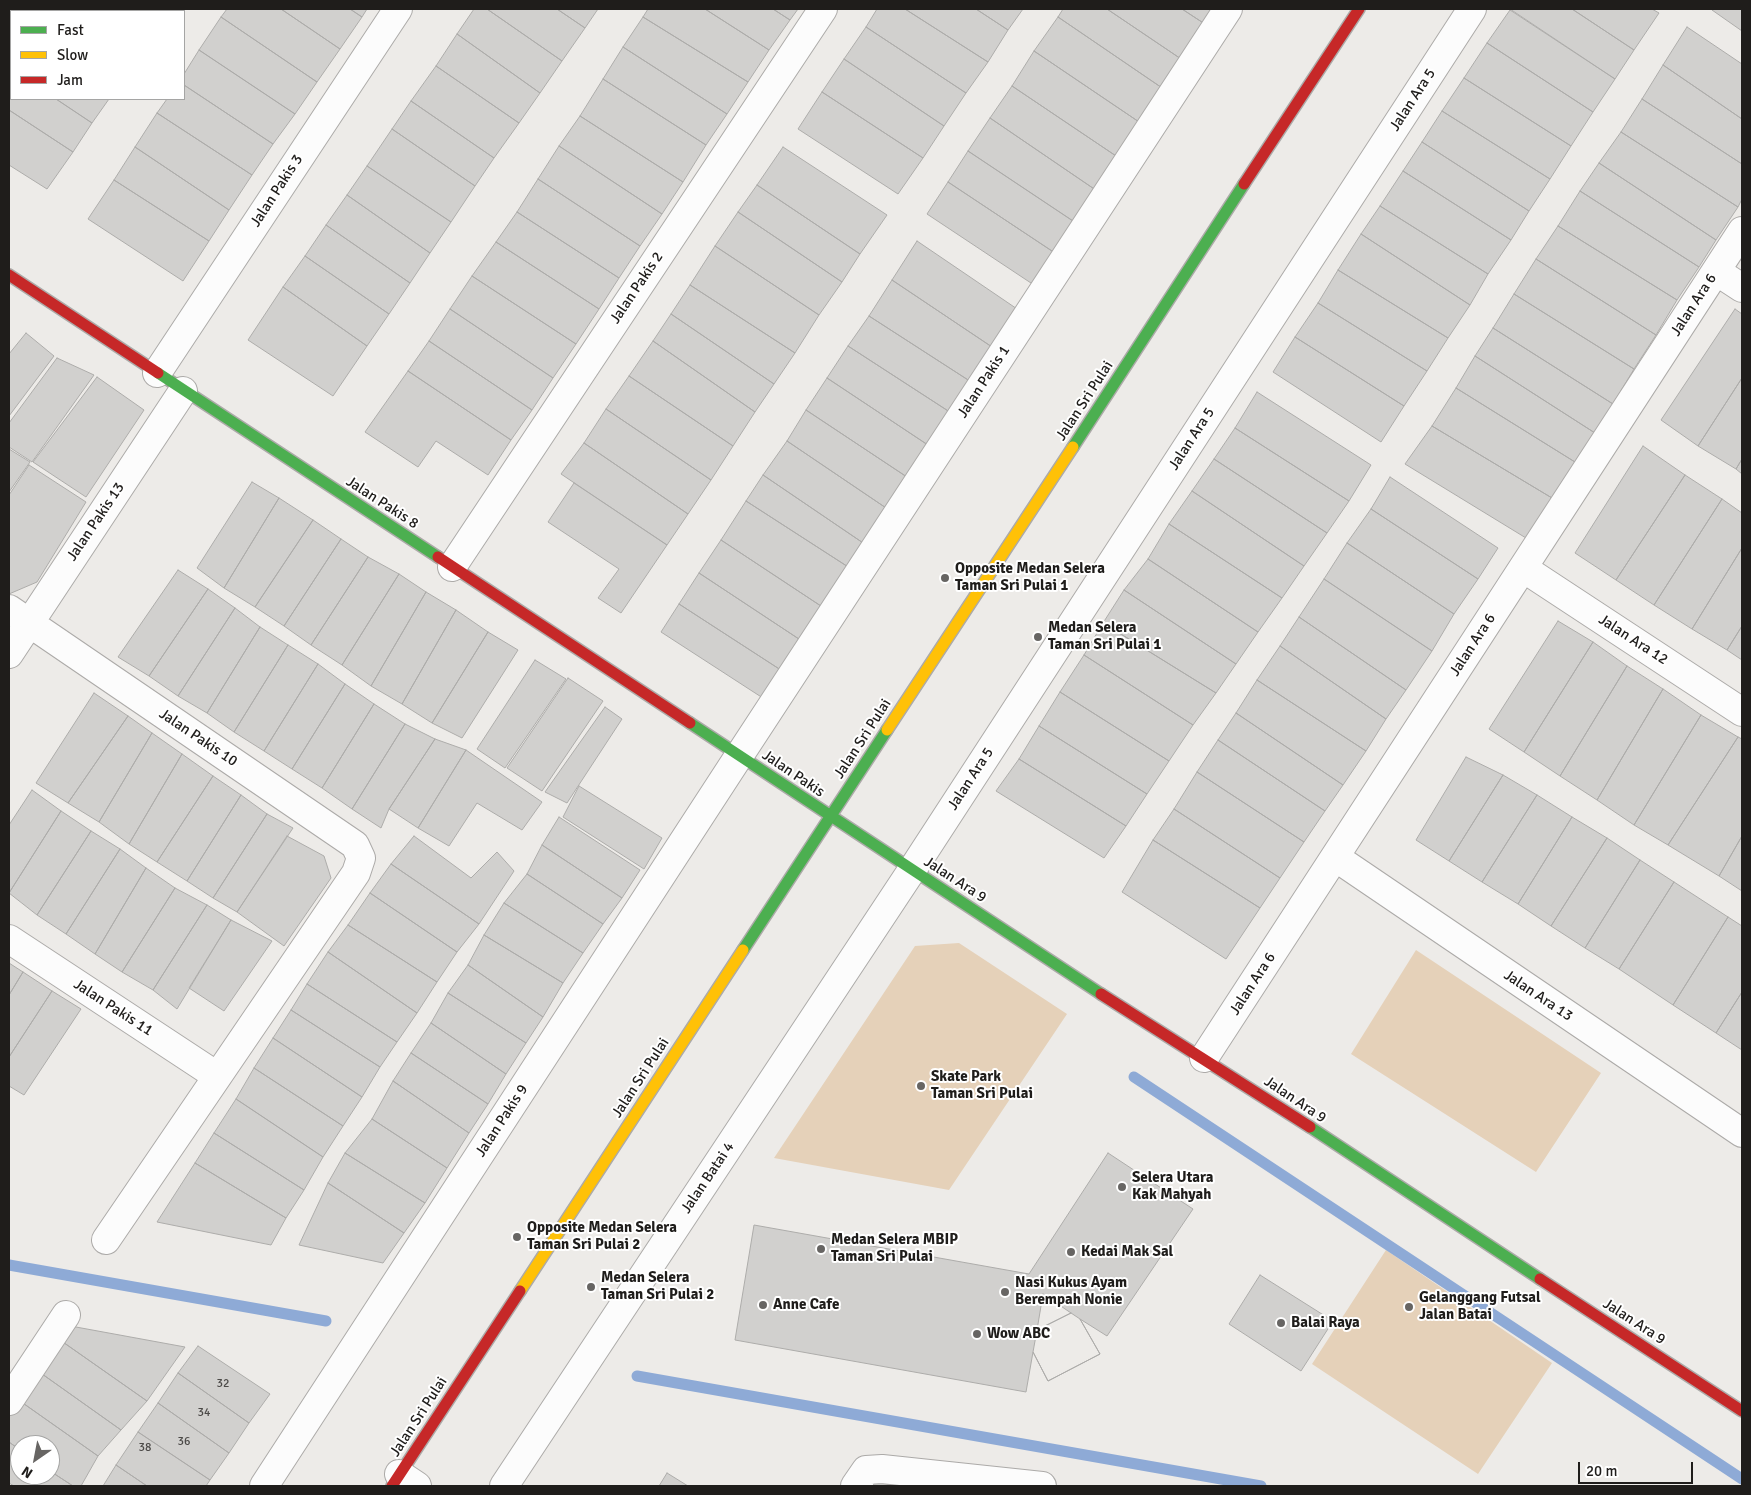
<!DOCTYPE html>
<style>
body{margin:0}
#map{position:relative;width:1751px;height:1495px;overflow:hidden;background:#edebe8;font-family:Signika,sans-serif}
canvas{display:block}
.frame{position:absolute;inset:0;border:10px solid #1f1d1b;pointer-events:none}
.legend{position:absolute;left:10px;top:10px;width:175px;height:90px;box-sizing:border-box;background:#fff;border:1px solid #a5a5a4;margin:0;padding:6px 9px;list-style:none;font-size:15px;color:#1f1d1b}
.legend li{display:flex;align-items:center;gap:10px;height:25px}
.legend b{width:25px;border:1px solid #a5a5a4}
.north{position:absolute;left:10px;top:1435px;width:50px;height:50px;box-sizing:border-box;background:#fff;border:1px solid #a5a5a4;border-radius:50%;rotate:213deg;font-size:14px;font-weight:700;line-height:20px;text-align:center;color:#1f1d1b}
.north::after{content:'';display:block;margin:auto;width:18px;height:22px;background:#676563;clip-path:polygon(50% 0,100% 100%,50% 72%,0 100%)}
.scale{position:absolute;left:1578px;top:1462px;width:115px;height:22px;box-sizing:border-box;border:2px solid #1f1d1b;border-top:0;padding-left:6px;font-size:15px;line-height:18px;white-space:nowrap;color:#1f1d1b;-webkit-text-stroke:4px #fff;paint-order:stroke}
</style>
<div id="map">
<canvas width="1751" height="1495"></canvas>
<div class="frame"></div>
<ul class="legend">
<li><b style="height:6px;background:#4caf50"></b>Fast</li>
<li><b style="height:6px;background:#ffc107"></b>Slow</li>
<li><b style="height:6px;background:#c62828"></b>Jam</li>
</ul>
<div class="north">N</div>
<div class="scale">20 m</div>
</div>
<script>
const g = document.querySelector('canvas').getContext('2d');
g.lineJoin = 'round';
function fill(path, color) {
  g.fillStyle = color;
  g.fill(path, 'evenodd');
}
function shape(rows) {
  const path = new Path2D();
  for (const r of rows) {
    path.moveTo(r[0], r[1]);
    for (let i = 2; i < r.length; i += 2) path.lineTo(r[i], r[i + 1]);
  }
  return path;
}
function strokePath(path, color, width, dash) {
  g.strokeStyle = color;
  g.lineWidth = width;
  g.lineCap = dash ? 'butt' : 'round';
  g.setLineDash(dash || []);
  g.stroke(path);
}
function label(font, color, halo, rows, align = 'center') {
  g.font = font + ' Signika,sans-serif';
  g.lineWidth = 4;
  g.setLineDash([]);
  g.textBaseline = 'middle';
  g.strokeStyle = halo;
  g.fillStyle = color;
  for (const [text, x, y, turn = 0] of rows) {
    g.save();
    g.translate(x, y);
    g.rotate((+turn || 0) * Math.PI / 180);
    g.textAlign = isNaN(turn) ? turn : align;
    if (halo) g.strokeText(text, 0, 0);
    g.fillText(text, 0, 0);
    g.restore();
  }
}
fill(shape([
 [959,943,1067,1014,949,1190,774,1158,915,946],
 [1416,950,1601,1073,1536,1172,1351,1054],
 [1386,1250,1552,1363,1478,1474,1312,1364]
]), '#e5d1b9');
strokePath(shape([
 [1134,1077,1742,1479],
 [9,1265,326,1321],
 [637,1376,1261,1486]
]), '#8eaad6', 11);
const building = shape([
 [38,9,62,9,65,11,36,11,38,9],
 [62,9,134,9,137,11,65,11,62,9],
 [134,9,171,9,169,11,137,11,134,9],
 [227,9,281,9,340,49,317,82,221,17,227,9],
 [281,9,350,9,362,17,340,49,281,9],
 [350,9,367,9,362,17,350,9],
 [474,9,487,9,562,61,540,93,457,34,474,9],
 [487,9,557,9,585,28,562,61,487,9],
 [557,9,598,9,585,28,557,9],
 [648,9,705,9,769,50,748,82,643,17,648,9],
 [705,9,773,9,790,20,769,50,705,9],
 [773,9,798,9,790,20,773,9],
 [877,9,905,9,988,62,966,93,866,27,877,9],
 [905,9,976,9,1008,30,988,62,905,9],
 [976,9,1023,9,1008,30,976,9],
 [1063,9,1107,9,1190,65,1171,94,1058,17,1063,9],
 [1107,9,1182,9,1214,30,1190,65,1107,9],
 [1182,9,1228,9,1214,30,1182,9],
 [1510,9,1572,9,1634,50,1615,79,1510,9],
 [1572,9,1652,9,1659,13,1634,50,1572,9],
 [1714,9,1742,9,1742,31,1712,10,1714,9],
 [1510,10,1615,79,1593,112,1487,43,1510,10],
 [221,17,317,82,295,114,199,50,221,17],
 [643,17,748,82,727,114,623,47,643,17],
 [1058,17,1171,94,1148,128,1034,51,1058,17],
 [866,27,966,93,944,126,844,59,866,27],
 [1687,27,1742,64,1742,119,1663,65,1687,27],
 [457,34,540,93,519,123,436,66,457,34],
 [1487,43,1593,112,1571,146,1464,78,1487,43],
 [11,47,11,69,9,67,9,51,11,47],
 [623,47,727,114,706,145,603,79,623,47],
 [199,50,295,114,273,144,184,85,184,74,199,50],
 [1034,51,1148,128,1125,162,1012,86,1034,51],
 [844,59,944,126,923,158,822,92,844,59],
 [1663,65,1742,119,1742,164,1642,99,1663,65],
 [436,66,519,123,494,158,411,101,436,66],
 [9,67,11,69,11,99,56,99,92,123,73,152,9,110,9,67],
 [1464,78,1571,146,1550,179,1442,111,1464,78],
 [603,79,706,145,683,182,580,116,603,79],
 [184,85,273,144,252,175,157,113,167,99,184,99,184,85],
 [1012,86,1125,162,1103,195,990,118,1012,86],
 [822,92,923,158,898,194,798,129,822,92],
 [56,99,109,99,92,123,56,99],
 [1642,99,1742,164,1742,199,1738,207,1621,132,1642,99],
 [411,101,494,158,475,186,392,129,411,101],
 [9,110,73,152,47,189,9,165,9,110],
 [1442,111,1550,179,1529,211,1422,142,1442,111],
 [157,113,252,175,229,210,135,147,157,113],
 [580,116,683,182,662,214,559,146,580,116],
 [990,118,1103,195,1082,227,968,151,990,118],
 [392,129,475,186,451,222,367,166,392,129],
 [1621,132,1738,207,1716,240,1599,163,1621,132],
 [1422,142,1529,211,1511,240,1403,171,1422,142],
 [559,146,662,214,640,246,538,179,559,146],
 [135,147,229,210,209,241,114,180,135,147],
 [783,147,887,215,860,254,757,185,783,147],
 [968,151,1082,227,1061,257,948,182,968,151],
 [1599,163,1716,240,1699,267,1580,191,1599,163],
 [367,166,451,222,430,253,347,195,367,166],
 [1403,171,1511,240,1488,274,1380,206,1403,171],
 [538,179,640,246,619,278,517,212,538,179],
 [114,180,209,241,183,281,88,219,114,180],
 [948,182,1061,257,1040,289,927,214,948,182],
 [757,185,860,254,842,282,738,212,757,185],
 [1580,191,1699,267,1677,300,1558,226,1580,191],
 [347,195,430,253,410,283,326,225,347,195],
 [1380,206,1488,274,1470,305,1361,234,1380,206],
 [517,212,619,278,599,309,496,242,517,212],
 [738,212,842,282,819,315,715,246,738,212],
 [326,225,410,283,389,314,305,256,326,225],
 [1558,226,1677,300,1656,335,1536,259,1558,226],
 [1361,234,1470,305,1448,338,1338,270,1361,234],
 [917,241,1026,315,1001,353,892,280,917,241],
 [496,242,599,309,576,344,472,276,496,242],
 [715,246,819,315,795,353,690,285,715,246],
 [305,256,389,314,367,346,283,287,305,256],
 [1536,259,1656,335,1634,369,1514,294,1536,259],
 [1338,270,1448,338,1427,371,1318,303,1338,270],
 [472,276,576,344,553,378,450,309,472,276],
 [892,280,1001,353,979,387,869,316,892,280],
 [690,285,795,353,774,384,671,314,690,285],
 [283,287,367,346,333,396,248,340,283,287],
 [1514,294,1634,369,1613,404,1493,328,1514,294],
 [1318,303,1427,371,1404,406,1295,337,1318,303],
 [450,309,553,378,532,410,429,341,450,309],
 [1735,309,1742,314,1742,378,1698,446,1661,420,1735,309],
 [671,314,774,384,755,412,653,341,671,314],
 [869,316,979,387,959,418,848,346,869,316],
 [1493,328,1613,404,1595,433,1475,356,1493,328],
 [26,333,54,356,9,416,9,354,26,333],
 [1295,337,1404,406,1381,442,1273,372,1295,337],
 [429,341,532,410,511,440,408,371,429,341],
 [653,341,755,412,733,446,629,376,653,341],
 [848,346,959,418,937,451,827,378,848,346],
 [1475,356,1595,433,1575,462,1456,388,1475,356],
 [57,358,94,375,32,462,9,447,9,423,57,358],
 [408,371,511,440,488,475,436,441,418,467,365,432,408,371],
 [629,376,733,446,711,480,606,409,629,376],
 [97,377,144,410,86,497,33,462,97,377],
 [827,378,937,451,916,483,806,410,827,378],
 [1742,378,1742,459,1736,469,1698,446,1742,378],
 [1456,388,1575,462,1552,498,1432,426,1456,388],
 [1257,392,1371,465,1349,501,1235,428,1257,392],
 [606,409,711,480,688,514,584,443,606,409],
 [806,410,916,483,895,514,787,441,806,410],
 [1432,426,1552,498,1526,538,1405,464,1432,426],
 [1235,428,1349,501,1327,533,1214,459,1235,428],
 [787,441,895,514,872,549,763,475,787,441],
 [584,443,688,514,667,545,561,474,584,443],
 [1643,446,1685,475,1616,580,1575,553,1643,446],
 [9,449,30,462,9,492,9,449],
 [1214,459,1327,533,1304,566,1192,491,1214,459],
 [1742,459,1742,474,1736,469,1742,459],
 [29,465,86,502,37,582,9,594,9,495,29,465],
 [763,475,872,549,856,572,746,501,763,475],
 [1685,475,1722,499,1654,605,1616,580,1685,475],
 [1390,477,1498,548,1478,579,1371,509,1390,477],
 [252,482,279,498,224,588,197,568,252,482],
 [574,483,667,545,621,613,598,598,619,569,548,522,574,483],
 [1192,491,1304,566,1282,598,1169,524,1192,491],
 [279,498,313,520,255,607,224,588,279,498],
 [1722,499,1742,513,1742,548,1692,629,1654,605,1722,499],
 [746,501,856,572,830,612,721,540,746,501],
 [1371,509,1478,579,1454,614,1347,543,1371,509],
 [313,520,341,539,284,626,255,607,313,520],
 [1169,524,1282,598,1258,632,1148,559,1169,524],
 [341,539,368,557,311,645,284,626,341,539],
 [721,540,830,612,808,645,699,573,721,540],
 [1347,543,1454,614,1432,651,1324,579,1347,543],
 [1742,548,1742,626,1727,650,1692,629,1742,548],
 [368,557,399,574,342,665,311,645,368,557],
 [1148,559,1258,632,1236,664,1124,590,1148,559],
 [178,570,208,589,149,676,118,657,178,570],
 [699,573,808,645,787,674,679,604,699,573],
 [399,574,426,592,371,686,342,665,399,574],
 [1324,579,1432,651,1406,690,1299,617,1324,579],
 [208,589,235,608,178,696,149,676,208,589],
 [1124,590,1236,664,1216,693,1103,623,1124,590],
 [426,592,456,610,402,704,371,686,426,592],
 [679,604,787,674,769,702,661,632,679,604],
 [235,608,260,627,207,713,178,696,235,608],
 [456,610,488,632,432,723,402,704,456,610],
 [1299,617,1406,690,1386,719,1280,646,1299,617],
 [1558,621,1593,642,1524,752,1489,729,1558,621],
 [1103,623,1216,693,1193,725,1084,655,1103,623],
 [1742,626,1742,660,1727,650,1742,626],
 [260,627,288,645,234,732,207,713,260,627],
 [488,632,518,650,462,738,432,723,488,632],
 [1593,642,1627,666,1560,776,1524,752,1593,642],
 [288,645,318,664,264,751,234,732,288,645],
 [1280,646,1386,719,1366,751,1257,680,1280,646],
 [1084,655,1193,725,1169,761,1060,692,1084,655],
 [535,660,566,679,505,768,477,749,535,660],
 [318,664,345,684,292,769,264,751,318,664],
 [1627,666,1663,689,1597,800,1560,776,1627,666],
 [568,678,603,701,542,791,507,768,568,678],
 [1257,680,1366,751,1343,785,1236,713,1257,680],
 [345,684,374,704,322,788,292,769,345,684],
 [1663,689,1701,715,1634,825,1597,800,1663,689],
 [1060,692,1169,761,1147,794,1039,726,1060,692],
 [94,693,128,716,68,803,36,783,94,693],
 [374,704,405,724,352,809,322,788,374,704],
 [605,707,622,719,567,803,545,792,605,707],
 [1236,713,1343,785,1325,811,1218,740,1236,713],
 [1701,715,1738,737,1668,845,1634,825,1701,715],
 [128,716,152,733,99,822,68,803,128,716],
 [405,724,435,739,389,809,381,828,352,809,405,724],
 [1039,726,1147,794,1126,826,1019,759,1039,726],
 [152,733,182,754,129,844,99,822,152,733],
 [1738,737,1742,739,1742,836,1719,876,1668,845,1738,737],
 [435,739,466,750,418,828,389,809,435,739],
 [1218,740,1325,811,1304,842,1197,772,1218,740],
 [466,750,542,802,522,830,477,803,449,846,418,828,466,750],
 [182,754,213,776,157,862,129,844,182,754],
 [1466,757,1503,775,1449,861,1416,840,1466,757],
 [1019,759,1126,826,1104,858,996,791,1019,759],
 [1197,772,1304,842,1280,878,1174,809,1197,772],
 [1503,775,1537,795,1482,882,1449,861,1503,775],
 [213,776,241,795,187,881,157,862,213,776],
 [579,786,662,838,644,869,563,817,579,786],
 [32,790,61,811,9,893,9,825,32,790],
 [241,795,267,814,213,898,187,881,241,795],
 [1537,795,1572,817,1518,904,1482,882,1537,795],
 [1174,809,1280,878,1260,908,1153,840,1174,809],
 [61,811,91,831,37,915,9,893,61,811],
 [267,814,293,828,237,912,213,898,267,814],
 [559,817,640,870,622,898,542,845,559,817],
 [1572,817,1607,838,1551,926,1518,904,1572,817],
 [91,831,120,849,66,934,37,915,91,831],
 [287,836,324,856,331,878,284,946,237,912,287,836],
 [414,836,471,878,497,852,514,871,479,924,391,864,414,836],
 [1742,836,1742,891,1719,876,1742,836],
 [1607,838,1640,860,1585,948,1551,926,1607,838],
 [1153,840,1260,908,1226,959,1122,892,1153,840],
 [542,845,622,898,603,924,527,874,542,845],
 [120,849,146,868,95,954,66,934,120,849],
 [1640,860,1674,882,1619,969,1585,948,1640,860],
 [391,864,479,924,457,952,370,893,391,864],
 [146,868,175,888,122,972,95,954,146,868],
 [527,874,603,924,583,953,504,903,527,874],
 [1674,882,1728,917,1673,1005,1619,969,1674,882],
 [175,888,207,905,153,990,122,972,175,888],
 [370,893,457,952,437,982,348,925,370,893],
 [504,903,583,953,563,983,484,935,504,903],
 [207,905,231,920,177,1009,153,990,207,905],
 [1728,917,1742,926,1742,992,1716,1033,1673,1005,1728,917],
 [231,920,272,941,224,1011,189,988,231,920],
 [348,925,437,982,417,1013,328,952,348,925],
 [484,935,563,983,543,1017,468,965,484,935],
 [328,952,417,1013,397,1042,307,984,328,952],
 [9,963,23,972,9,995,9,963],
 [468,965,543,1017,526,1043,448,993,468,965],
 [23,972,52,991,9,1057,9,995,23,972],
 [307,984,397,1042,380,1067,291,1010,307,984],
 [52,991,81,1009,24,1095,9,1086,9,1057,52,991],
 [1742,992,1742,1050,1716,1033,1742,992],
 [448,993,526,1043,506,1074,431,1023,448,993],
 [291,1010,380,1067,362,1097,273,1038,291,1010],
 [431,1023,506,1074,488,1104,411,1053,431,1023],
 [273,1038,362,1097,343,1126,254,1068,273,1038],
 [411,1053,488,1104,469,1133,393,1081,411,1053],
 [254,1068,343,1126,323,1157,236,1099,254,1068],
 [393,1081,469,1133,447,1168,372,1119,393,1081],
 [236,1099,323,1157,304,1190,214,1133,236,1099],
 [372,1119,447,1168,425,1203,345,1153,372,1119],
 [214,1133,304,1190,286,1218,195,1163,214,1133],
 [345,1153,425,1203,404,1233,328,1183,345,1153],
 [1108,1153,1193,1209,1107,1336,1080,1319,1100,1354,1048,1381,1033,1352,1026,1392,735,1340,754,1225,1029,1274,1108,1153],
 [1043,1294,1071,1313,1037,1330,1043,1294],
 [195,1163,286,1218,271,1245,157,1222,195,1163],
 [328,1183,404,1233,383,1263,299,1245,328,1183],
 [1260,1275,1333,1321,1301,1371,1229,1324,1260,1275],
 [1071,1313,1080,1319,1100,1354,1048,1381,1033,1352,1037,1330,1071,1313],
 [65,1325,185,1347,147,1401,50,1333,65,1325],
 [50,1333,147,1401,121,1430,28,1364,50,1333],
 [198,1346,270,1394,249,1423,178,1373,198,1346],
 [28,1364,121,1430,98,1456,10,1394,28,1364],
 [178,1373,249,1423,229,1453,158,1403,178,1373],
 [10,1394,98,1456,81,1486,73,1486,50,1471,50,1445,20,1445,20,1450,9,1442,10,1394],
 [158,1403,229,1453,210,1480,138,1432,158,1403],
 [138,1432,210,1480,206,1486,147,1486,116,1465,138,1432],
 [9,1442,20,1450,20,1475,50,1475,50,1471,73,1486,14,1486,9,1483,9,1442],
 [116,1465,147,1486,103,1486,116,1465],
 [667,1473,688,1486,659,1486,667,1473],
 [873,1477,891,1486,867,1486,873,1477]
]);
fill(building, '#d1d0ce');
strokePath(building, '#adacaa', 1);
const street = shape([
 [1716,271,1742,288],
 [157,373,398,9],
 [452,567,823,9],
 [1523,568,1742,712],
 [9,609,355,845,361,858,356,873,106,1240],
 [9,654,183,391],
 [1335,857,1742,1133],
 [9,939,217,1076],
 [1204,1058,1742,231],
 [9,1401,66,1315],
 [399,1474,417,1486],
 [264,1486,739,756,1228,9],
 [504,1486,912,870,1472,9],
 [855,1486,866,1470,882,1469,1042,1486]
]);
const fast = shape([
 [158,373,438,557],
 [1073,447,1244,184],
 [690,723,1101,994],
 [743,950,887,730],
 [1310,1127,1540,1279]
]);
const slow = shape([
 [887,730,1073,447],
 [520,1291,743,950]
]);
const jam = shape([
 [1244,184,1359,9],
 [9,275,158,373],
 [438,557,690,723],
 [1101,994,1310,1127],
 [1540,1279,1742,1411],
 [392,1486,520,1291]
]);
strokePath(street, '#acaaa8', 30);
strokePath(fast, '#acaaa8', 14);
strokePath(slow, '#acaaa8', 14);
strokePath(jam, '#acaaa8', 14);
strokePath(street, '#fcfcfc', 28);
strokePath(fast, '#4caf50', 11);
strokePath(slow, '#ffc107', 11);
strokePath(jam, '#c62828', 11);
for (const [x, y, r, color] of [
 [945,578,5,"#676563"],
 [1038,637,5,"#676563"],
 [921,1086,5,"#676563"],
 [1122,1187,5,"#676563"],
 [517,1237,5,"#676563"],
 [821,1249,5,"#676563"],
 [1071,1252,5,"#676563"],
 [591,1287,5,"#676563"],
 [1005,1292,5,"#676563"],
 [763,1305,5,"#676563"],
 [1409,1307,5,"#676563"],
 [1281,1323,5,"#676563"],
 [977,1334,5,"#676563"]
]) {
  const dot = new Path2D();
  dot.arc(x, y, r, 0, 2 * Math.PI);
  g.fillStyle = color;
  g.fill(dot);
  strokePath(dot, '#fff', 2);
}
label('12px', '#4c4a48', null, [
 ["32",223,1384],
 ["34",204,1413],
 ["36",184,1442],
 ["38",145,1448]
]);
label('15px', '#1f1d1b', '#fff', [
 ["Jalan Ara 5",1413,100,-57],
 ["Jalan Pakis 3",277,191,-57],
 ["Jalan Pakis 2",637,288,-56],
 ["Jalan Ara 6",1694,305,-57],
 ["Jalan Pakis 1",984,382,-57],
 ["Jalan Sri Pulai",1085,401,-57],
 ["Jalan Ara 5",1192,439,-57],
 ["Jalan Pakis 8",382,503,33],
 ["Jalan Pakis 13",96,522,-56],
 ["Jalan Ara 12",1633,640,33],
 ["Jalan Ara 6",1473,645,-57],
 ["Jalan Pakis 10",198,738,34],
 ["Jalan Sri Pulai",863,739,-57],
 ["Jalan Pakis",793,774,34],
 ["Jalan Ara 5",971,779,-57],
 ["Jalan Ara 9",955,880,33],
 ["Jalan Ara 6",1253,984,-57],
 ["Jalan Ara 13",1538,996,34],
 ["Jalan Pakis 11",113,1008,33],
 ["Jalan Sri Pulai",641,1078,-57],
 ["Jalan Ara 9",1295,1100,34],
 ["Jalan Pakis 9",502,1121,-57],
 ["Jalan Batai 4",708,1178,-56],
 ["Jalan Ara 9",1634,1322,33],
 ["Jalan Sri Pulai",419,1417,-57]
]);
label('bold 15px', '#1f1d1b', '#fff', [
 ["Opposite Medan Selera",955,569],
 ["Taman Sri Pulai 1",955,586],
 ["Medan Selera",1048,628],
 ["Taman Sri Pulai 1",1048,645],
 ["Skate Park",931,1077],
 ["Taman Sri Pulai",931,1094],
 ["Selera Utara",1132,1178],
 ["Kak Mahyah",1132,1195],
 ["Opposite Medan Selera",527,1228],
 ["Taman Sri Pulai 2",527,1245],
 ["Medan Selera MBIP",831,1240],
 ["Taman Sri Pulai",831,1257],
 ["Kedai Mak Sal",1081,1252],
 ["Medan Selera",601,1278],
 ["Taman Sri Pulai 2",601,1295],
 ["Nasi Kukus Ayam",1015,1283],
 ["Berempah Nonie",1015,1300],
 ["Gelanggang Futsal",1419,1298],
 ["Jalan Batai",1419,1315],
 ["Anne Cafe",773,1305],
 ["Balai Raya",1291,1323],
 ["Wow ABC",987,1334]
], 'left');
</script>
